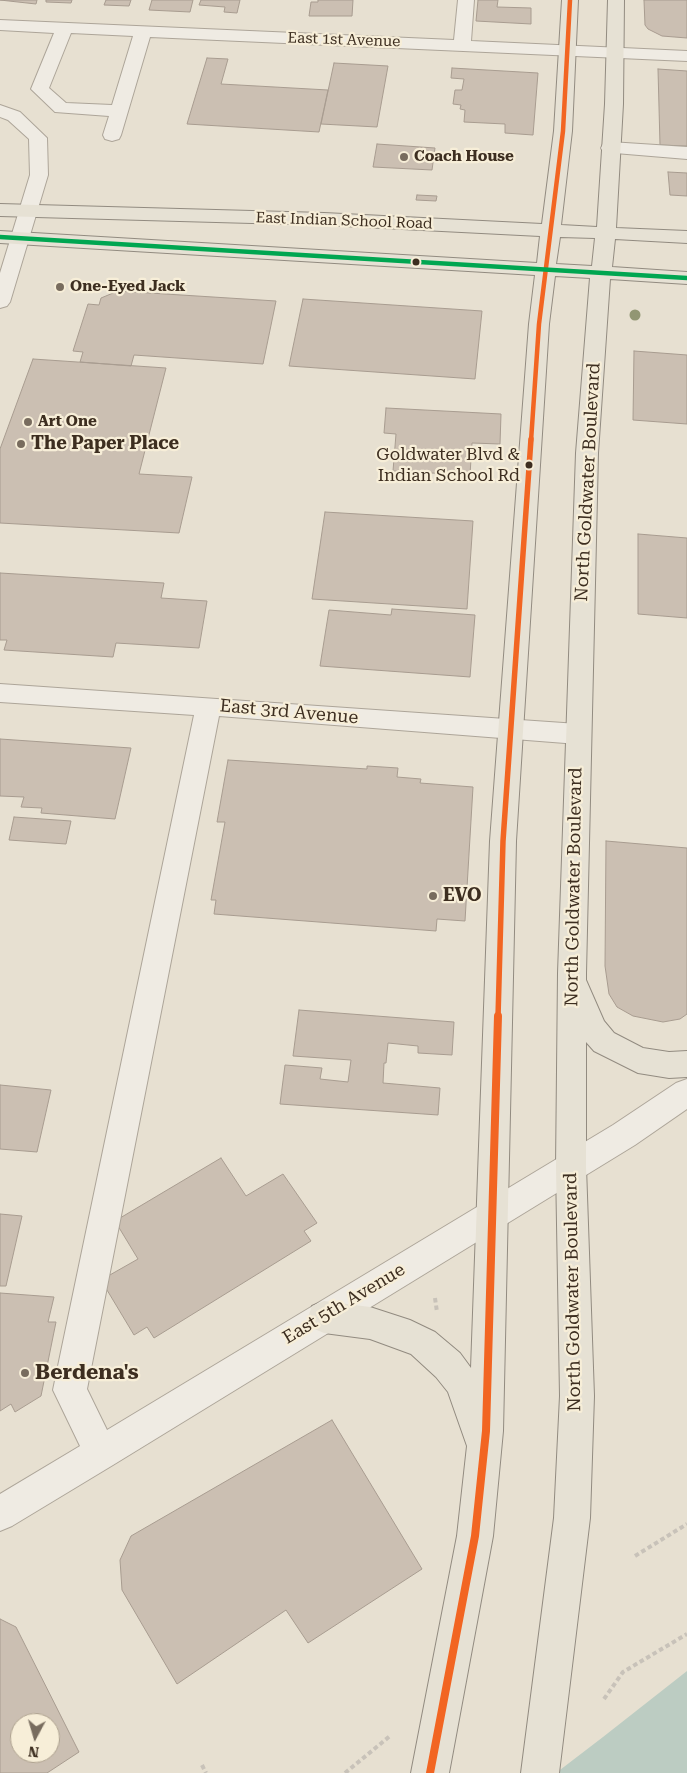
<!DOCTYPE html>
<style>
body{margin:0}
#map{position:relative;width:687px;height:1773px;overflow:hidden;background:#e7e0d1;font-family:"Roboto Serif",serif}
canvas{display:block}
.north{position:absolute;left:10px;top:1713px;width:50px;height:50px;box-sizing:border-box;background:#f7eed8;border:1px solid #ada18e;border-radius:50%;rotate:186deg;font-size:14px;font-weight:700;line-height:20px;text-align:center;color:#3d2e20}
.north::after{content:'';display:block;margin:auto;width:18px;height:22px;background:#786c5e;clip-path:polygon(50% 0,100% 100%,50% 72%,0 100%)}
</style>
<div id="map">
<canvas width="687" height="1773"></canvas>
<div class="north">N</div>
</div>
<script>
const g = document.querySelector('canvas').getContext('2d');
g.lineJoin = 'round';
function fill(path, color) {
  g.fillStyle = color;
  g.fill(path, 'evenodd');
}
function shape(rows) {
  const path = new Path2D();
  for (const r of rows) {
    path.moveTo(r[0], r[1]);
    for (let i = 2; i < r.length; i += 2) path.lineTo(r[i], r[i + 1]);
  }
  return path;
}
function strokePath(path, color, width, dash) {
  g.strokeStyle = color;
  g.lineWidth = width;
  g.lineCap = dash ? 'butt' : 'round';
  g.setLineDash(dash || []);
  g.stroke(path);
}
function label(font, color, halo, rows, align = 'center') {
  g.font = font + ' "Roboto Serif",serif';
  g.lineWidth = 4.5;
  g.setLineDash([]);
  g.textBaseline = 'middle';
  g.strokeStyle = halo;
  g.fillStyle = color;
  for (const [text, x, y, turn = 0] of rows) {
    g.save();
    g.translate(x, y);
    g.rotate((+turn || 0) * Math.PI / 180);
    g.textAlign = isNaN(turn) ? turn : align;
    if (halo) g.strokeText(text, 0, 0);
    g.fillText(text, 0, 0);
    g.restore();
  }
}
fill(shape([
 [687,1671,687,1773,556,1773,603,1737]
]), '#bcccc2');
const building = shape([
 [0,0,37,0,36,4,0,0],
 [46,0,72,0,71,3,46,2,46,0],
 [106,0,131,0,129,6,104,5,106,0],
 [152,0,193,0,190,12,149,10,152,0],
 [201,0,240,0,237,13,224,12,225,7,199,5,201,0],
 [318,0,353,0,352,16,309,16,311,2,318,2,318,0],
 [478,0,498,0,497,7,531,8,531,24,476,21,478,0],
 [644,0,687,0,687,38,662,36,648,29,645,25,644,0],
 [207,58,228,59,221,84,328,90,319,132,187,124,207,58],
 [334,63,388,66,377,127,321,124,334,63],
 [452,68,538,73,533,135,505,133,505,124,464,122,465,110,460,109,461,105,453,104,455,90,462,90,464,79,451,78,452,68],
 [658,69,687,71,687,146,660,145,658,69],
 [377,144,435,148,432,170,373,167,377,144],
 [668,172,687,173,687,196,670,195,668,172],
 [417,195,437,196,436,201,416,200,417,195],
 [118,291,276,301,263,364,134,355,131,366,80,362,83,352,73,351,88,304,99,305,101,298,118,291],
 [303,299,482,311,475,379,289,366,303,299],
 [634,351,687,355,687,424,633,420,634,351],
 [33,359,166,368,139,474,192,477,179,533,0,523,0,449,33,359],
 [386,408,501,414,500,444,472,443,470,475,393,471,396,434,384,433,386,408],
 [325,512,473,521,467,609,312,599,325,512],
 [638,534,687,538,687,618,638,614,638,534],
 [0,573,164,583,161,598,207,601,199,648,116,643,113,657,4,650,7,640,0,640,0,573],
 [392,609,475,615,470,677,320,666,329,610,391,615,392,609],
 [0,739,131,748,115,819,41,813,42,808,21,807,24,797,0,796,0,739],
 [228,760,367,769,367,766,398,768,397,777,421,779,420,783,473,787,465,921,437,919,436,931,214,914,216,900,211,900,225,822,217,822,228,760],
 [14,817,71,821,66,844,9,840,14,817],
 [606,841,687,848,687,1014,680,1019,663,1022,633,1016,617,1007,609,994,605,966,606,841],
 [299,1010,454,1022,452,1055,418,1053,418,1046,388,1043,386,1063,384,1063,383,1083,440,1088,438,1115,280,1104,285,1065,322,1068,320,1079,348,1082,351,1060,293,1056,299,1010],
 [0,1085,51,1090,37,1152,0,1149,0,1085],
 [221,1158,246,1196,283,1174,317,1223,304,1231,311,1241,154,1338,147,1327,134,1335,101,1280,138,1259,115,1221,221,1158],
 [0,1214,22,1216,6,1286,0,1286,0,1214],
 [0,1293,54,1297,48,1322,56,1322,41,1396,15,1412,11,1404,0,1411,0,1293],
 [332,1420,422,1569,308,1643,286,1610,177,1684,122,1590,120,1560,131,1536,332,1420],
 [0,1619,16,1627,79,1752,47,1773,0,1773,0,1619],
 [20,1723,50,1723,50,1753,20,1753,20,1723]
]);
fill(building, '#cbbfb2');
strokePath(building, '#a89c90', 1);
const minor = shape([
 [458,0,474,0,471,41,687,51,687,61,150,37,121,135,119,139,112,141,105,139,103,135,109,116,55,112,31,89,54,33,0,30,0,20,454,40,458,0],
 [71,33,133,36,112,105,66,103,49,88,71,33],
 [0,105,20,112,47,138,48,175,10,302,7,306,0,308,0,273,30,175,29,139,8,120,0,117,0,105],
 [610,142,687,147,687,159,603,152,601,148,603,144,610,142],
 [0,684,578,724,587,727,591,734,587,741,578,744,219,716,87,1389,107,1430,613,1125,676,1083,687,1079,687,1109,635,1145,113,1465,12,1526,0,1531,0,1494,80,1446,53,1390,194,715,0,702,0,684]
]);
const major = shape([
 [562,0,578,0,572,131,561,225,597,227,605,104,608,0,624,0,623,104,616,228,687,231,687,243,615,239,612,267,687,272,687,284,610,279,598,453,586,973,586,980,604,1021,614,1033,643,1048,669,1052,687,1051,687,1077,669,1078,638,1073,594,1051,586,1042,586,1167,594,1396,590,1518,559,1773,521,1773,554,1518,560,1396,556,1167,558,973,576,453,590,278,555,276,549,324,516,841,503,1431,493,1536,449,1773,411,1773,457,1536,467,1446,448,1392,436,1377,411,1354,370,1339,324,1333,312,1328,308,1317,312,1306,324,1301,370,1307,410,1320,435,1332,460,1353,471,1368,490,841,529,324,535,275,0,243,0,231,537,263,540,236,324,225,0,216,0,204,324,213,542,224,554,131,562,0],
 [560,237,595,238,592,266,556,264,560,237]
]);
strokePath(minor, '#ada599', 2);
strokePath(major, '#928b80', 2);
strokePath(shape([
 [435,1298,437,1312],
 [635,1556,687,1524],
 [604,1699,623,1672,687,1634],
 [202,1765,206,1773],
 [345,1773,390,1736]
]), '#c8c2b9', 4, [4.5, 3]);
fill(minor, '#efebe3');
fill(major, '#e6e1d4');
strokePath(shape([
 [531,441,539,324,563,131,570,0]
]), '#f26522', 4.5);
strokePath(shape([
 [498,1017,503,841,531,439]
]), '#f26522', 5.5);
strokePath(shape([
 [430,1773,475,1536,486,1431,498,1016]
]), '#f26522', 8);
strokePath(shape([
 [0,237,687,278]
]), '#00a651', 4.5);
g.fillStyle = '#929673';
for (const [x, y] of [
 [635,315]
]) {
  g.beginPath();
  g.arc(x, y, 5.5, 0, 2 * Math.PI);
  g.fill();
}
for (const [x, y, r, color] of [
 [404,157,5,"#786c5e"],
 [416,262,4.5,"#3d2e20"],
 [60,287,5,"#786c5e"],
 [28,422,5,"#786c5e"],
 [21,444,5,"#786c5e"],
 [529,465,4.5,"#3d2e20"],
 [433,896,5,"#786c5e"],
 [25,1373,5,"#786c5e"]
]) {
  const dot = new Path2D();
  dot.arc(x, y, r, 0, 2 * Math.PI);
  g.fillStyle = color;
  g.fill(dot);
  strokePath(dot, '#f7eed8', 2);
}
label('15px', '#3d2e20', '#f7eed8', [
 ["East 1st Avenue",344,40,2],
 ["East Indian School Road",344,221,2]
]);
label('bold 15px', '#3d2e20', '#f7eed8', [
 ["Coach House",414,157],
 ["One-Eyed Jack",70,287],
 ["Art One",38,422]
], 'left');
label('17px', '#3d2e20', '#f7eed8', [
 ["Goldwater Blvd &",520,455],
 ["Indian School Rd",520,476]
], 'right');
label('bold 18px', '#3d2e20', '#f7eed8', [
 ["The Paper Place",31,444],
 ["EVO",443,896]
], 'left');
label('18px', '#3d2e20', '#f7eed8', [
 ["North Goldwater Boulevard",588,482,-87],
 ["East 3rd Avenue",289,712,5],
 ["North Goldwater Boulevard",574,887,-89],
 ["North Goldwater Boulevard",573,1292,-91],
 ["East 5th Avenue",344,1304,-31]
]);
label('bold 21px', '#3d2e20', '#f7eed8', [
 ["Berdena's",35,1373]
], 'left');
</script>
